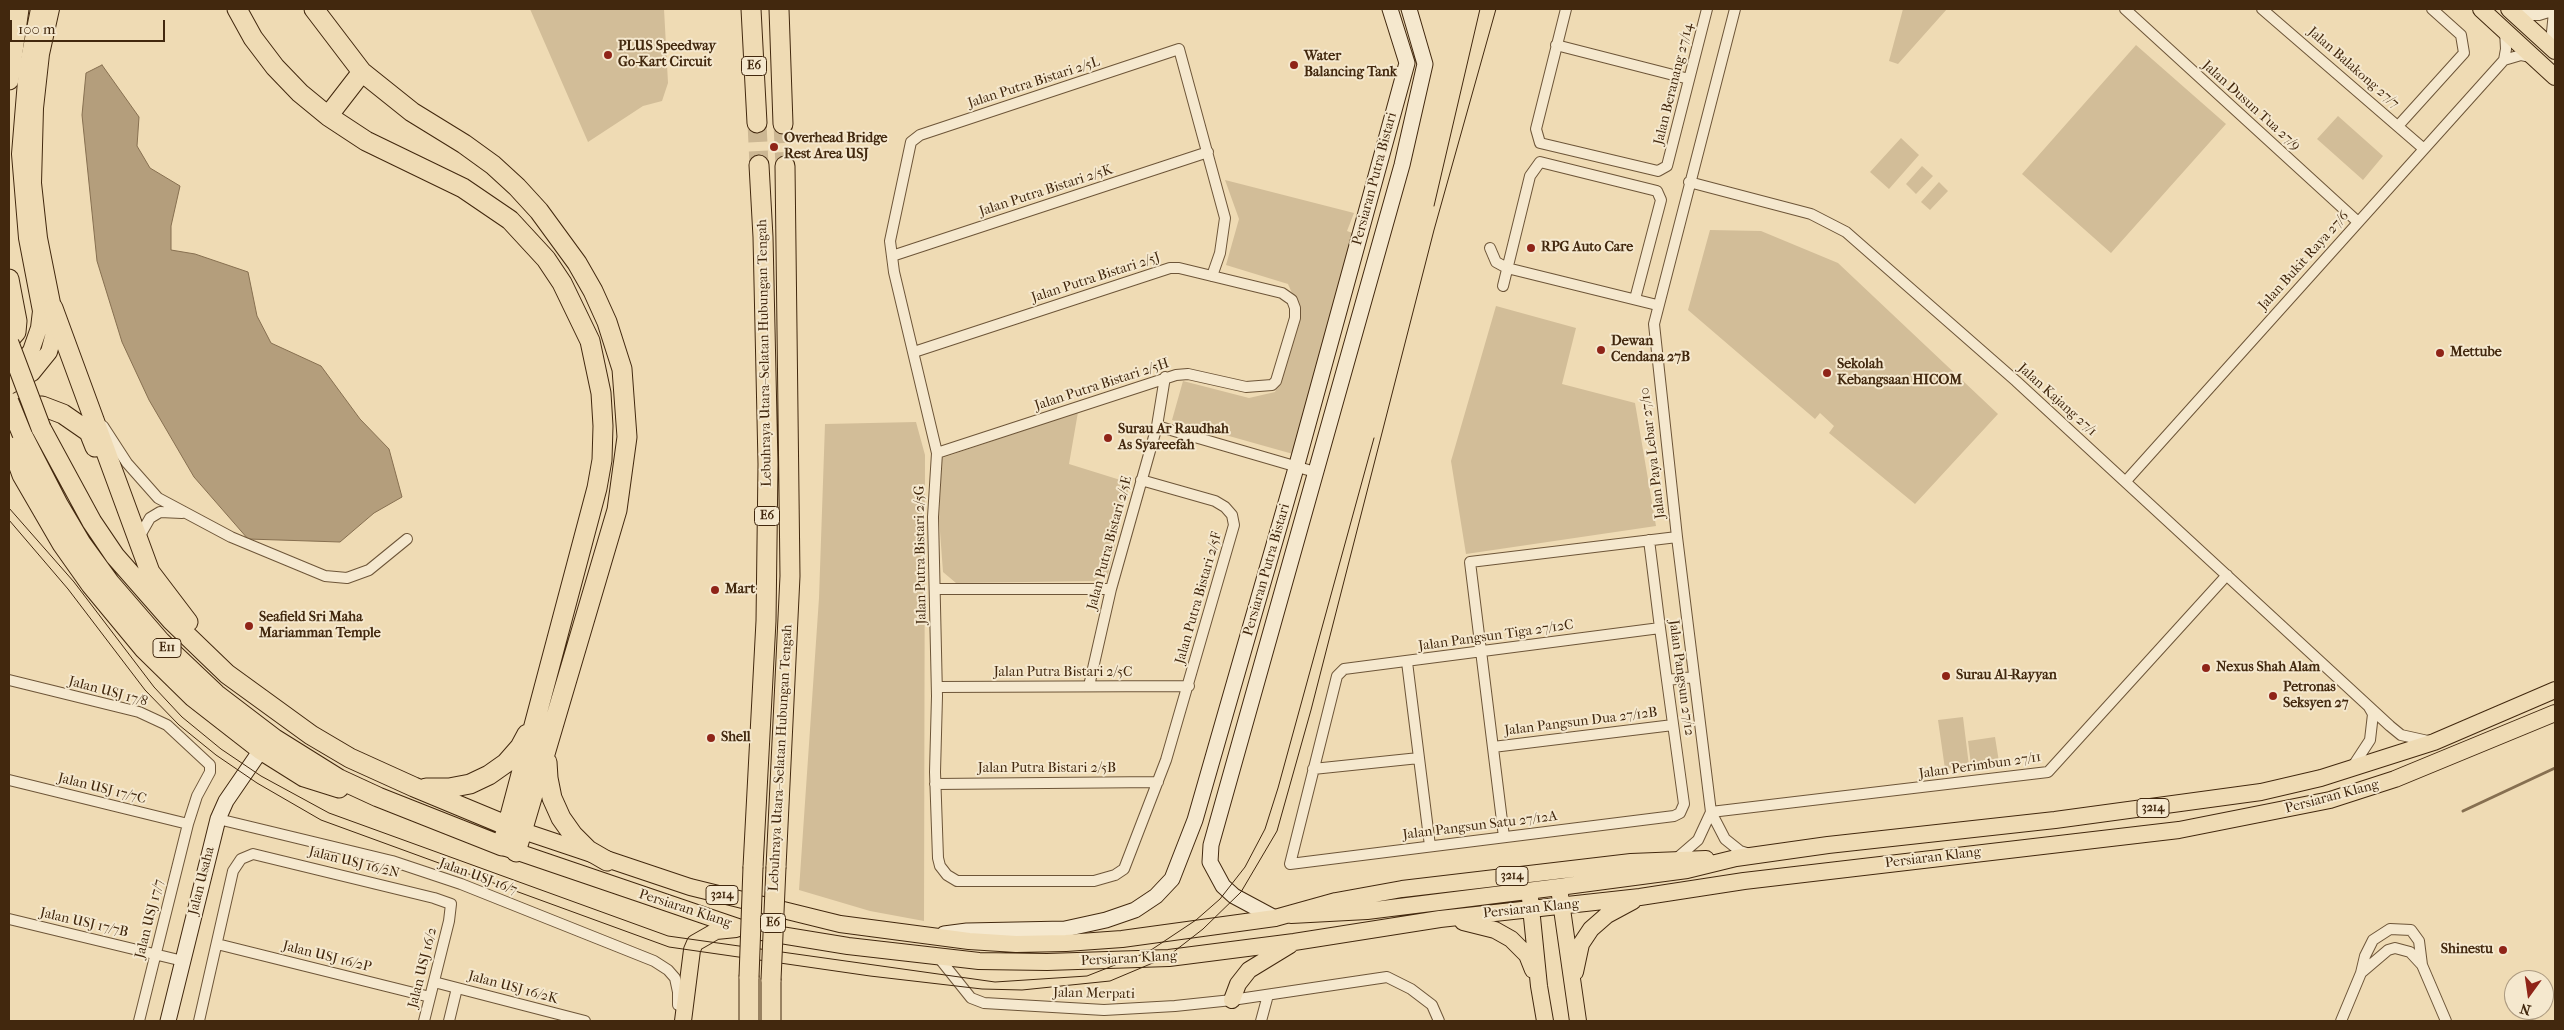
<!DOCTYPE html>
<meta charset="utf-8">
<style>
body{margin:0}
#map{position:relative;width:2564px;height:1030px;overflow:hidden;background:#efdbb4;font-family:"IM FELL French Canon",serif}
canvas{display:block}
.frame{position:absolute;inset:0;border:10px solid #42280e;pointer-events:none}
.north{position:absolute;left:2504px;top:970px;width:50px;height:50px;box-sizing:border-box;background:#f5e8ce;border:1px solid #ad9b81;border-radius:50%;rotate:194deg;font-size:14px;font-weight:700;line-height:20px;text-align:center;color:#42280e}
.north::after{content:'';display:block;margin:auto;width:18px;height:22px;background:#8f2418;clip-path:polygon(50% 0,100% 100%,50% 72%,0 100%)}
.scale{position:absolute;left:10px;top:20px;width:155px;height:22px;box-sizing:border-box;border:2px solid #42280e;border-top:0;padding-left:6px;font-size:15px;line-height:18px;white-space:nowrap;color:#42280e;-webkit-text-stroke:4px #f5e8ce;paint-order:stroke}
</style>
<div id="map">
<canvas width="2564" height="1030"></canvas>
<div class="frame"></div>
<div class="north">N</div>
<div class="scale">100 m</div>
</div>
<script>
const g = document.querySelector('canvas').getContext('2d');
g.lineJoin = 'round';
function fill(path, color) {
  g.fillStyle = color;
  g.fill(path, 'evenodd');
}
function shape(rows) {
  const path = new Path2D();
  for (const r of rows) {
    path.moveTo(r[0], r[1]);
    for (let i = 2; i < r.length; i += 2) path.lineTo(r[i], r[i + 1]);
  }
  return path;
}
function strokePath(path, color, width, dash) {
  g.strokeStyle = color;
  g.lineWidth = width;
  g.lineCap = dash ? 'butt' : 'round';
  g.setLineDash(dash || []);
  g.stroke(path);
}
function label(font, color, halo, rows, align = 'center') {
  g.font = font + ' "IM FELL French Canon",serif';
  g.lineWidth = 4;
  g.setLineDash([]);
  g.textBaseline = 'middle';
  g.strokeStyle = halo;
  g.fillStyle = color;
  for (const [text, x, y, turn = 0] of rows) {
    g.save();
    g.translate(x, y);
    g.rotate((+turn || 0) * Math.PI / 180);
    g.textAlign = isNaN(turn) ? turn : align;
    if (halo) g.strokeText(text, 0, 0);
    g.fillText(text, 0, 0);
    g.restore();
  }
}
fill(shape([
 [530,9,664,9,668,83,662,101,643,106,588,142],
 [1903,9,1947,9,1898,64,1889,61],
 [2136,45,2226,124,2111,253,2022,174],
 [2338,116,2383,156,2363,180,2317,139],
 [1901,138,1919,155,1889,189,1870,172],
 [1922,166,1933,176,1916,194,1906,184],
 [1225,180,1354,213,1347,231,1355,234,1293,454,1172,420,1183,381,1249,398,1275,392,1301,314,1288,284,1226,265,1239,219],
 [1939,182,1948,191,1930,210,1921,202],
 [1710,230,1761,231,1838,263,1998,414,1915,504,1829,433,1834,426,1820,413,1815,419,1688,310],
 [1496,306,1576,328,1562,384,1635,403,1656,526,1466,554,1451,461],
 [1078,412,1069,464,1130,483,1108,574,1094,581,956,583,943,572,939,518,942,458],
 [916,422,925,455,924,921,870,911,799,890,819,598,825,424],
 [1963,717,1969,766,1945,769,1938,720],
 [1995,737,1999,762,1971,765,1968,741]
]), '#d2bd98');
const water = shape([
 [102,65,139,117,137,146,150,168,180,186,171,226,171,250,195,254,248,272,257,316,271,343,321,366,360,419,389,449,402,497,374,513,340,542,248,539,194,477,149,400,122,342,97,261,82,115,86,73,102,65]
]);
fill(water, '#b49e7c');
strokePath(water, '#866f50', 1);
strokePath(shape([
 [2463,811,2555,768]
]), '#866f50', 3);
strokePath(shape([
 [757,123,759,165],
 [783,124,785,166]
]), '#ccb793', 19, [19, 9]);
const street = shape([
 [1566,9,1536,129,1540,143,1658,171,1667,166,1707,9],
 [1735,9,1654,324,1677,537,1711,812,1725,839,1740,851,1750,854],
 [2125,9,2358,222],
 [2262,9,2424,149],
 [2514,9,2531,15,2539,15,2555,10],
 [2554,12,2552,32,2555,42],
 [1556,45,1689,79],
 [2504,60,2506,49,2505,31],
 [2398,126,2464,53,2461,35,2432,9],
 [1689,182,1811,214,1846,232,2016,381,2390,726,2401,735,2428,741],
 [1490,248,1496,262,1507,268,1657,305],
 [892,256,1208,152],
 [1503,286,1530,176,1540,162,1657,191,1661,200,1635,299],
 [914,352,1170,268,1179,268,1282,293,1292,300,1295,308,1295,318,1276,381,1272,385,1246,387,1188,374,1176,375,937,453],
 [103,426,127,463,158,498,231,537,325,576,347,578,369,570,407,539],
 [1157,426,1315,472],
 [1141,480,1215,501,1225,507,1232,515,1234,525,1166,760,1124,869,1115,875,1094,881,957,881,947,875,940,866,938,858,935,772,937,696,933,517,937,453,894,272,890,241,911,142,920,135,1179,49,1225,218,1220,253,1212,276],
 [2126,481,2504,60,2521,55,2531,57],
 [138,539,150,518,160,512,182,513],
 [1649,540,1660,628,1667,680,1684,804,1680,813,1674,816,1290,864,1337,676,1344,669,1660,628],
 [935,589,1111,589],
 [1407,662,1430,846],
 [9,680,139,712,167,725,210,765,210,772,197,796,188,824,139,1021],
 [1667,680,1694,677],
 [1089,686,1111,589,1157,426,1165,377],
 [937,687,1189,686],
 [1493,747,1673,725],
 [2353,766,2370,740,2373,714,2369,707],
 [1313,769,1419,758],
 [9,780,188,824],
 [935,784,1158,782],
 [1711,812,2048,772,2227,575],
 [218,819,392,861,461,884,654,961,668,970,675,978,678,992,678,1005],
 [1504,837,1470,562,1677,537],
 [1676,859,1698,840,1711,812],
 [9,919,183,961],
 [217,944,430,997],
 [939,958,971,998,984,1003,1104,1010,1175,1006,1232,1000,1387,977,1411,989,1432,1005,1439,1021],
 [2361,973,2365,956,2373,940,2390,929,2411,930,2419,941,2422,965],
 [434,982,585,1021],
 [199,1021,233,871,241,859,253,854,434,898,451,904,449,921,424,1021],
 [449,1021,457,988],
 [1261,1021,1268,995],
 [2341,1021,2361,973,2388,950,2395,948,2410,952,2422,965,2446,1021]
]);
const secondary = shape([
 [1275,918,1234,896,1223,886,1210,862,1211,845,1402,165,1425,64,1409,9],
 [944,934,967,931,1065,929,1106,920,1135,910,1156,896,1172,879,1195,820,1296,468,1407,63,1390,9],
 [168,1021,218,819,226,801,261,750]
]);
const primary = shape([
 [2481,9,2555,77],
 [2509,9,2555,51],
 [9,365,24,359,31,351,39,328,41,311,27,238,20,154,27,69,39,9],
 [9,386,32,373,49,352,54,333,53,308,39,238,33,183,35,108,41,54,51,9],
 [511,827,690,887,840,924,969,941,1016,944,1066,943,1122,939,1275,918,1336,901,1402,889,1631,862,1706,859],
 [506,848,744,929,848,946,979,961,1047,962,1169,958,1294,942,1440,919,1640,897,1744,881,2179,830,2330,800,2395,779,2555,713],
 [1560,895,1578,1021],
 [1530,898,1539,986,1545,1021],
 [1291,915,1367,911,1559,887,1687,870,1736,858,1828,845,2055,820,2261,792,2321,778,2434,742,2555,690],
 [1463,922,1495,930,1511,939,1527,955,1533,970],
 [1575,972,1581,944,1591,929,1607,915,1633,901],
 [1232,1000,1238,984,1249,970,1290,945],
 [683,1021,692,950,695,943,716,931,736,929]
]);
const highway = shape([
 [314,9,362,72,412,112,464,144,493,165,517,187,539,211,577,263,593,291,607,322,622,369,627,437,617,510,516,852],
 [751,9,757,123],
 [779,9,783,124],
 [9,80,19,9],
 [328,116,362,72],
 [9,279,17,321,16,332,9,340],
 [53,308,150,572,188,622],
 [18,409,42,406,63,414,89,432,95,447],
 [41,428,92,522,115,556,172,621,227,674,311,735,350,758,414,787,508,826],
 [22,434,58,504,81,543,110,583,161,642,216,694,275,739,339,779,378,797,502,846,597,488,602,460,603,426,601,393,590,341,562,283,546,259,510,220,463,188,366,141,328,116,300,93,275,67,253,38,237,9],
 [9,439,22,475,62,544,91,585,144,649,193,697,261,750,304,777,339,788],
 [547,762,548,778,552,798,561,818,573,835,588,850,607,861],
 [426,788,449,788,470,784,489,775,506,763,520,747,527,734],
 [753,867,766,621,768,464,763,237,759,165],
 [776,867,790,576,785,166],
 [749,1021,749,977],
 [771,1021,771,980]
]);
strokePath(street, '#6d5538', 12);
strokePath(secondary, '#42280e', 17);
strokePath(primary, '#42280e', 18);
strokePath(highway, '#42280e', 21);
strokePath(street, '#f5e8ce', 10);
strokePath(secondary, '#f5e8ce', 15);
strokePath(primary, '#efdbb4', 16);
strokePath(highway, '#efdbb4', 19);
strokePath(shape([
 [1434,206,1480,9],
 [9,508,74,582,154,687,182,717,221,749,261,776,329,813,668,936,995,982,1087,976,1148,952,1196,920,1220,899,1245,867,1265,829,1278,788,1374,438],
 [9,520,68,589,145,690,179,725,216,755,257,783,321,820,669,947,870,976,982,989,1022,990,1110,981,1167,957,1203,929,1241,892,1277,831,1311,710,1434,230,1496,9]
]), '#42280e', 1);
const highwayBridge = shape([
 [9,343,41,428],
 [9,402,22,434],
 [749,977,753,867],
 [771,980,776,867]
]);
strokePath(highwayBridge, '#42280e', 21, []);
strokePath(highwayBridge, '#efdbb4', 19);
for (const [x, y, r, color] of [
 [608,55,5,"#8f2418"],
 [1294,65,5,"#8f2418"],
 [774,147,5,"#8f2418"],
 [1531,248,5,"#8f2418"],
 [1601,350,5,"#8f2418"],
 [2440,353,5,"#8f2418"],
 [1827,373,5,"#8f2418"],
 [1108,438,5,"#8f2418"],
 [715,590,5,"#8f2418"],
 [249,626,5,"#8f2418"],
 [2206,668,5,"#8f2418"],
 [1946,676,5,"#8f2418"],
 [2273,696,5,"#8f2418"],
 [711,738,5,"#8f2418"],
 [2503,950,5,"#8f2418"]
]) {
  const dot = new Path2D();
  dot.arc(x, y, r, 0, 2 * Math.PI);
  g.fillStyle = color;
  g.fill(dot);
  strokePath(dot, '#f5e8ce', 2);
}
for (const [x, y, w] of [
 [754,66,25],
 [767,516,25],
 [167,648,28],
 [2153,808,32],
 [1512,876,32],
 [722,895,32],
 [773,923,25]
]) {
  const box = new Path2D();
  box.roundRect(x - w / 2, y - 9.5, w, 19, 4);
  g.fillStyle = '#f5e8ce';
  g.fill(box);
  strokePath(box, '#42280e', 1);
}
label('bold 12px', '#42280e', null, [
 ["E6",754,66],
 ["E6",767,516],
 ["E11",167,648],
 ["3214",2153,808],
 ["3214",1512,876],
 ["3214",722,895],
 ["E6",773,923]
]);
label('bold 14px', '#42280e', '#f5e8ce', [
 ["PLUS Speedway",618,47],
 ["Go-Kart Circuit",618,63],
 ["Water",1304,57],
 ["Balancing Tank",1304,73],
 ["Overhead Bridge",784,139],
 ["Rest Area USJ",784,155],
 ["RPG Auto Care",1541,248],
 ["Dewan",1611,342],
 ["Cendana 27B",1611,358],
 ["Mettube",2450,353],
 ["Sekolah",1837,365],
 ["Kebangsaan HICOM",1837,381],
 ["Surau Ar Raudhah",1118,430],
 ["As Syareefah",1118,446],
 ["Mart",725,590],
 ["Seafield Sri Maha",259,618],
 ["Mariamman Temple",259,634],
 ["Nexus Shah Alam",2216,668],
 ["Surau Al-Rayyan",1956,676],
 ["Petronas",2283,688],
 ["Seksyen 27",2283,704],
 ["Shell",721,738],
 ["Shinestu",2493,950,"right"]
], 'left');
label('14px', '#42280e', '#f5e8ce', [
 ["Jalan Balakong 27/7",2353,68,41],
 ["Jalan Putra Bistari 2/5L",1034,83,-18],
 ["Jalan Beranang 27/14",1674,84,-76],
 ["Jalan Dusun Tua 27/9",2251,106,42],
 ["Persiaran Putra Bistari",1375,179,-75],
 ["Jalan Putra Bistari 2/5K",1046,191,-18],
 ["Jalan Bukit Raya 27/6",2304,261,-48],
 ["Jalan Putra Bistari 2/5J",1096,278,-18],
 ["Lebuhraya Utara–Selatan Hubungan Tengah",765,353,-91],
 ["Jalan Putra Bistari 2/5H",1102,385,-18],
 ["Jalan Kajang 27/1",2057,400,42],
 ["Jalan Paya Lebar 27/10",1653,453,-97],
 ["Jalan Putra Bistari 2/5E",1110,543,-75],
 ["Jalan Putra Bistari 2/5G",921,555,-91],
 ["Persiaran Putra Bistari",1267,570,-74],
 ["Jalan Putra Bistari 2/5F",1199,598,-74],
 ["Jalan Pangsun Tiga 27/12C",1496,636,-8],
 ["Jalan Putra Bistari 2/5C",1063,673],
 ["Jalan Pangsun 27/12",1681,678,82],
 ["Jalan USJ 17/8",108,692,15],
 ["Jalan Pangsun Dua 27/12B",1581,722,-7],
 ["Lebuhraya Utara–Selatan Hubungan Tengah",781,758,-87],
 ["Jalan Perimbun 27/11",1980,766,-8],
 ["Jalan Putra Bistari 2/5B",1047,769],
 ["Jalan USJ 17/7C",102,789,14],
 ["Persiaran Klang",2332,797,-15],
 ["Jalan Pangsun Satu 27/12A",1480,826,-7],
 ["Persiaran Klang",1933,858,-7],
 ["Jalan USJ 16/2N",354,863,14],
 ["Jalan USJ 16/7",478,877,20],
 ["Jalan Usaha",202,881,-76],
 ["Persiaran Klang",685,909,18],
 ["Persiaran Klang",1531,909,-6],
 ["Jalan USJ 17/7",150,919,-76],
 ["Jalan USJ 17/7B",84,923,13],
 ["Jalan USJ 16/2P",327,957,14],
 ["Persiaran Klang",1129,959,-3],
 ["Jalan USJ 16/2",423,968,-76],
 ["Jalan USJ 16/2K",513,988,15],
 ["Jalan Merpati",1094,994,1]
]);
</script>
